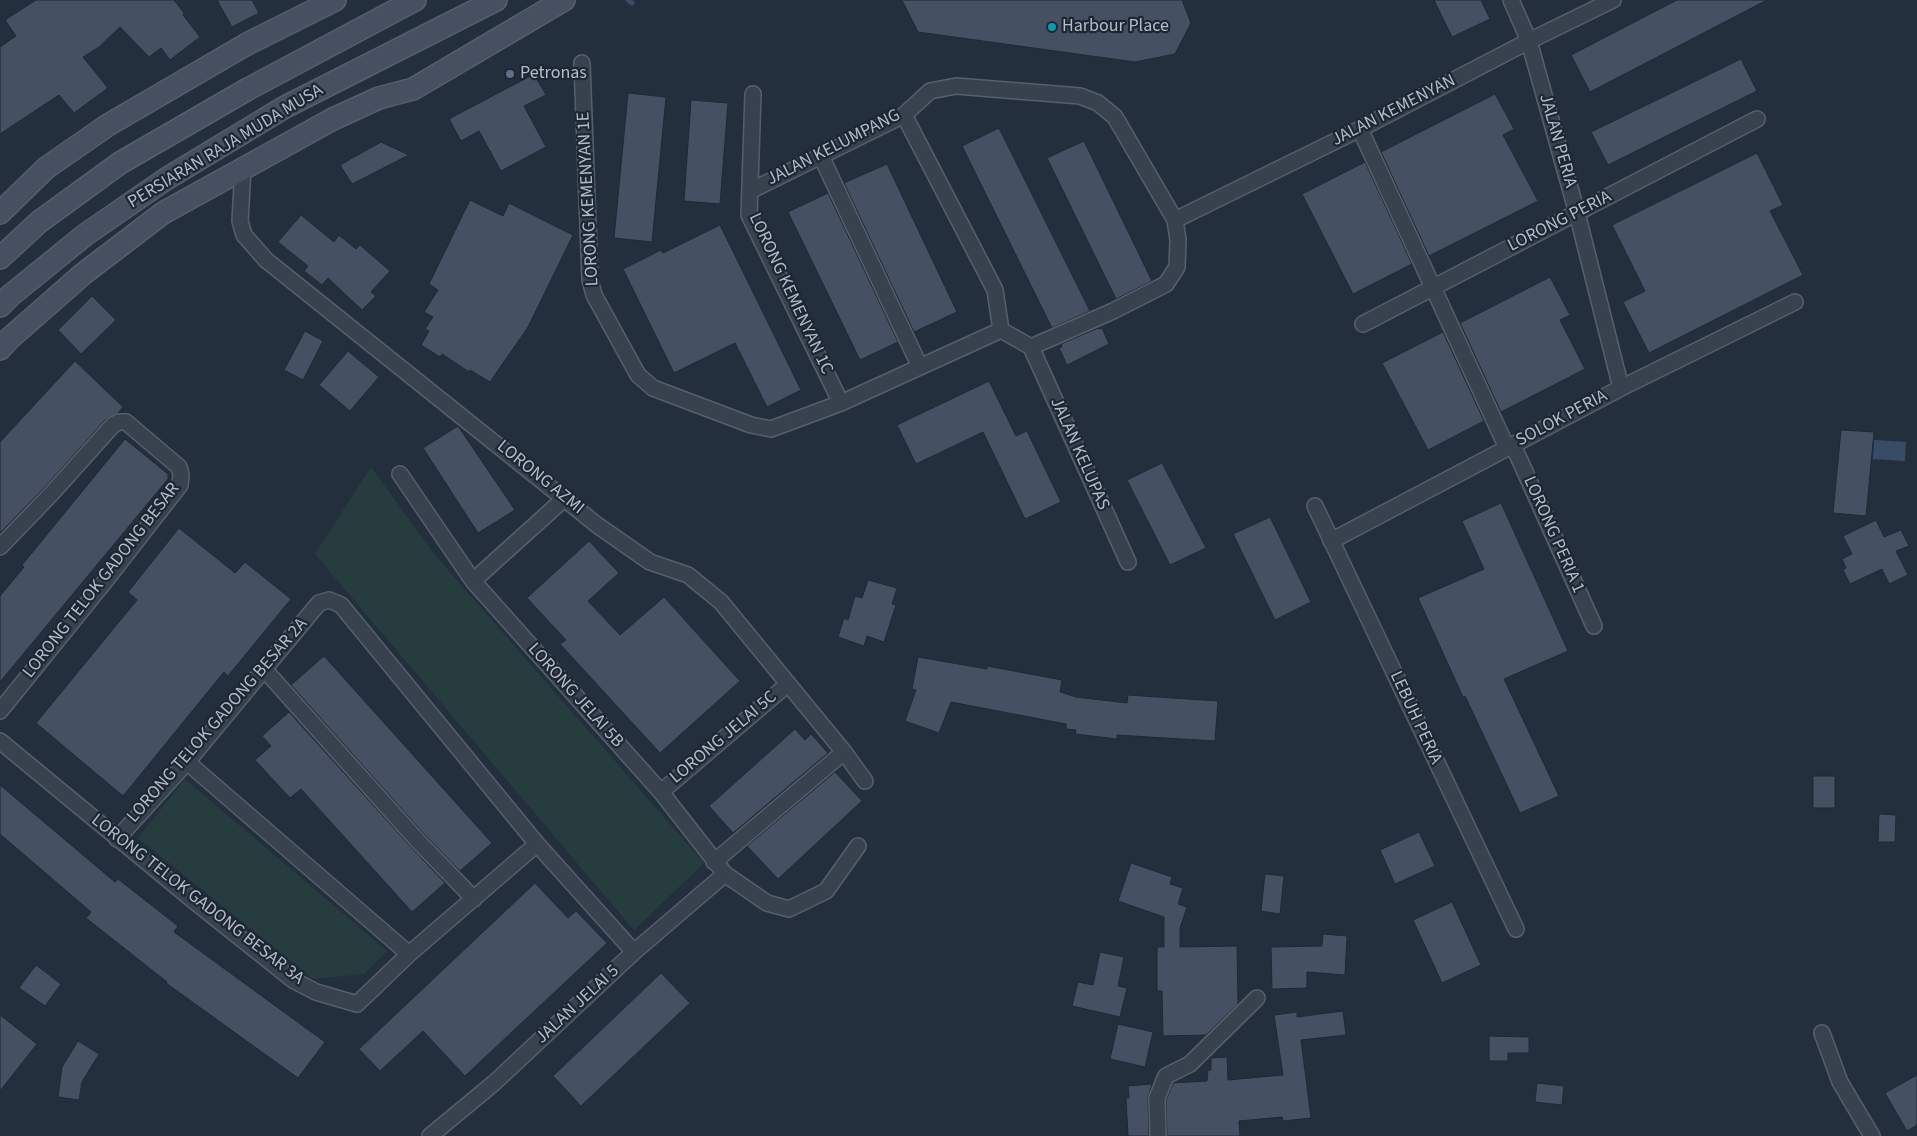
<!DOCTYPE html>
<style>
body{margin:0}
canvas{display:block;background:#242f3e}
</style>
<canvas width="1917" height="1136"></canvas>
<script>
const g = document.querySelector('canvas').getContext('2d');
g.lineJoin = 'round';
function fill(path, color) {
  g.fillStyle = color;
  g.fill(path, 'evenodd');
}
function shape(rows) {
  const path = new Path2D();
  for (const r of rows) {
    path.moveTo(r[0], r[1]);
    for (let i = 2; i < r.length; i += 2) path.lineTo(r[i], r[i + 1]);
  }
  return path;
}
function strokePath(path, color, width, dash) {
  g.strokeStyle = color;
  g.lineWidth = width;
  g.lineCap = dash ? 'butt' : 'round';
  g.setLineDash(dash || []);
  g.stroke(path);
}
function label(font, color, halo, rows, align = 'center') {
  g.font = font + ' "Source Sans 3",sans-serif';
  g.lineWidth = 4.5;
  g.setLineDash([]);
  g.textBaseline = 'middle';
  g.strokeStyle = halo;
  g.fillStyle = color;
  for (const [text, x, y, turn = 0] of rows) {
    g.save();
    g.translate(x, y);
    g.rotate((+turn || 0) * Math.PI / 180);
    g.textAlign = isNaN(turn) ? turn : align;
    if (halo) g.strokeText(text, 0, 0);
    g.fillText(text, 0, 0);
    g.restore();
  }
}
fill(shape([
 [371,467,434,554,704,863,634,930,315,554],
 [185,779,387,951,364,974,313,979,138,838]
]), '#263c3f');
fill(shape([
 [1874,440,1906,442,1905,461,1873,459]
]), '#394c67');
strokePath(shape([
 [628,0,632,3]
]), '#394c67', 5);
const building = shape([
 [36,0,174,0,184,13,183,15,200,37,170,60,161,48,149,57,120,27,99,47,83,57,108,88,74,113,59,95,0,134,0,47,16,36,5,20,36,0],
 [217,0,252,0,259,13,232,27,217,0],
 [902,0,1182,0,1191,23,1175,54,1135,62,918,32,902,0],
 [1434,0,1481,0,1490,19,1452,37,1434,0],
 [1677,0,1767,0,1590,92,1571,55,1677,0],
 [1741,59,1757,91,1608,165,1591,132,1741,59],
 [534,74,546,95,524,106,546,147,501,171,479,131,461,141,449,119,534,74],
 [628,93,666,97,652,242,614,238,628,93],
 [1495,94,1514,129,1503,135,1538,201,1429,256,1381,152,1495,94],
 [691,100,728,103,720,204,684,201,691,100],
 [999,128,1090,311,1052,328,962,146,999,128],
 [1084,141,1152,281,1116,299,1047,158,1084,141],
 [381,142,409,155,352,184,340,165,381,142],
 [1757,153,1783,205,1770,211,1803,275,1649,353,1623,302,1645,291,1612,225,1757,153],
 [1365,162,1412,264,1353,294,1302,194,1365,162],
 [887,164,957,312,914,332,844,183,887,164],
 [828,193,898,342,860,360,788,212,828,193],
 [470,200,503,216,509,203,573,235,528,327,490,382,470,370,469,372,442,354,440,357,421,345,429,331,425,329,433,317,424,312,438,290,429,284,470,200],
 [301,215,334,242,339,235,356,249,360,245,390,271,371,292,376,296,362,310,328,278,322,285,304,271,308,266,278,242,301,215],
 [720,225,801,390,767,407,735,343,674,373,623,269,661,250,663,253,720,225],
 [1550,277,1570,315,1560,320,1585,369,1501,412,1460,323,1550,277],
 [92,296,116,320,81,354,58,330,92,296],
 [1098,328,1099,329,1102,328,1109,344,1067,365,1059,348,1062,347,1061,344,1098,328],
 [305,331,323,341,303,380,284,370,305,331],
 [1443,332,1484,421,1428,450,1382,363,1443,332],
 [348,351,379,377,350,411,319,385,348,351],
 [75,361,123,407,118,413,106,419,46,486,0,533,0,442,75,361],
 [989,381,1016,436,1027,431,1061,502,1025,519,983,432,916,464,897,425,989,381],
 [458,426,515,510,478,533,423,448,458,426],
 [1841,430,1874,432,1866,516,1833,513,1841,430],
 [125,439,168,474,168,479,0,682,0,596,24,567,22,565,125,439],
 [1162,463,1206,548,1170,565,1127,480,1162,463],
 [1501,503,1568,651,1504,679,1559,796,1520,813,1465,696,1463,697,1418,598,1484,569,1462,521,1501,503],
 [1270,517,1311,602,1275,620,1233,534,1270,517],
 [1876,520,1884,537,1901,530,1909,546,1896,551,1908,575,1889,584,1882,569,1850,584,1843,570,1846,568,1842,559,1852,554,1843,536,1876,520],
 [179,528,235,573,245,562,291,599,228,676,224,672,123,796,36,723,137,600,128,592,179,528],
 [589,541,619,573,588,601,620,635,664,597,740,681,660,753,560,644,566,640,527,598,589,541],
 [868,580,897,588,892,604,896,605,884,642,867,636,864,646,838,637,844,618,848,620,855,596,862,598,868,580],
 [324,656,492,843,460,871,424,834,291,685,324,656],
 [918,657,987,669,987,666,1062,680,1060,692,1076,697,1127,703,1128,695,1218,701,1215,741,1117,735,1117,739,1075,734,1076,730,1066,729,1066,724,951,702,939,733,905,721,916,690,912,689,918,657],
 [289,712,410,846,445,883,412,912,301,789,290,798,255,760,271,746,262,736,289,712],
 [795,729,805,740,811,734,828,753,733,833,709,806,795,729],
 [835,772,862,801,778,879,747,846,835,772],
 [1813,776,1835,776,1835,808,1813,808,1813,776],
 [0,785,115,882,118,879,178,926,174,932,325,1042,298,1078,166,983,167,982,86,918,91,912,0,834,0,785],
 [1879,814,1896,815,1895,842,1878,842,1879,814],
 [1419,832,1435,866,1395,884,1380,850,1419,832],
 [1131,863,1172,877,1170,884,1183,888,1178,904,1187,907,1180,928,1180,947,1237,946,1238,1004,1206,1035,1163,1036,1162,991,1157,991,1157,947,1164,947,1164,917,1118,901,1131,863],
 [1265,874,1284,876,1280,914,1261,911,1265,874],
 [535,883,568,918,576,911,607,943,465,1076,423,1031,380,1071,359,1049,535,883],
 [1452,902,1481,965,1442,983,1413,920,1452,902],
 [1323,934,1347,936,1345,975,1307,972,1307,988,1272,989,1271,947,1322,946,1323,934],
 [1100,952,1124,957,1118,986,1127,988,1120,1017,1072,1006,1078,982,1093,985,1100,952],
 [36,965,61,984,45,1006,19,988,36,965],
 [661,973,690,1003,581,1106,553,1076,661,973],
 [1343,1011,1346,1035,1301,1040,1311,1118,1283,1121,1282,1117,1239,1121,1240,1136,1167,1136,1166,1100,1173,1083,1207,1081,1208,1070,1211,1070,1211,1058,1227,1057,1228,1080,1283,1075,1274,1015,1297,1012,1297,1017,1343,1011],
 [0,1015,37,1044,0,1091,0,1015],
 [1118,1024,1153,1032,1145,1067,1110,1059,1118,1024],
 [1489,1036,1529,1037,1529,1053,1508,1053,1508,1061,1489,1061,1489,1036],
 [78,1041,99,1054,82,1082,79,1100,58,1097,62,1067,78,1041],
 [1917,1075,1917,1125,1907,1131,1885,1093,1917,1075],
 [1537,1083,1564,1086,1562,1105,1535,1102,1537,1083],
 [1152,1084,1148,1098,1149,1136,1128,1136,1126,1098,1129,1098,1128,1086,1152,1084]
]);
fill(building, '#455162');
strokePath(building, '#1f2835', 1);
const street = shape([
 [1511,0,1529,41,1577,213,1621,388],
 [582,63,590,280,594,295,638,375,653,388,751,425,771,429,841,403,1001,330],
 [753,94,749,215,841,403],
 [904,115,995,290,1001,330,1031,347],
 [1360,129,1507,448],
 [821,156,920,367],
 [243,168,240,221,244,235,266,260,597,525,650,562,688,575,721,602,844,752,865,781],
 [750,191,904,115,930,91,956,86,1080,96,1098,103,1115,117,1175,220,1178,240,1177,267,1166,284,1113,311,1031,347],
 [1175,220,1360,129,1529,41,1613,0],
 [1363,324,1757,119],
 [1031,347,1128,562],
 [1513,445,1594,626],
 [400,474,473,581,661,792,725,874,767,903,789,909,826,891,858,846],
 [1315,506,1516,929],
 [1331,541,1621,388,1795,302],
 [0,547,53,492,113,425,119,422,126,422,179,467,181,475,180,485,106,580,0,711],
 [473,581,565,498],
 [264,669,417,840,474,899],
 [0,741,194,901,293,980,316,992,357,1004,409,954,537,844],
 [187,762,409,954],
 [661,792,788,684],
 [117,839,187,762,319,603,329,600,341,605,537,844,634,952],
 [714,862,844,752],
 [1822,1033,1840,1082,1872,1136],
 [430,1136,494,1083,634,952,725,874],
 [1158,1136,1157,1098,1166,1076,1190,1064,1257,998]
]);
const secondary = shape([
 [0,213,46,168,108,125,247,44,335,0],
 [0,258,39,222,120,163,248,89,415,0],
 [0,306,11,295,85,235,166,179,285,107,496,0],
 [0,349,9,339,83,274,163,213,333,119,379,98,413,89,564,0]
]);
strokePath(street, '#565f6c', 18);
strokePath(secondary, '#565f6c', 24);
strokePath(street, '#38414e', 15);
strokePath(secondary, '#465061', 21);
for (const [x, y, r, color] of [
 [1052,27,5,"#0f9aa8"],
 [510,74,5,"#5c6f8a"]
]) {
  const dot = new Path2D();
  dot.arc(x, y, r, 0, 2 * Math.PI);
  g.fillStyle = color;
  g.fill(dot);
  strokePath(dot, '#1d2633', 2);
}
label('18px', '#b4bcc9', '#1d2633', [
 ["Harbour Place",1062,27],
 ["Petronas",520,74]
], 'left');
label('18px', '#b4bcc9', '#1d2633', [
 ["JALAN KEMENYAN",1394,111,-27],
 ["JALAN PERIA",1557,141,74],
 ["PERSIARAN RAJA MUDA MUSA",226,147,-31],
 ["JALAN KELUMPANG",834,148,-27],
 ["LORONG KEMENYAN 1E",589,199,-93],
 ["LORONG PERIA",1560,222,-27],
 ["LORONG KEMENYAN 1C",790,294,65],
 ["SOLOK PERIA",1562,419,-28],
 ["JALAN KELUPAS",1079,454,66],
 ["LORONG AZMI",540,478,39],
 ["LORONG PERIA 1",1553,535,66],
 ["LORONG TELOK GADONG BESAR",102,581,-52],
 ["LORONG JELAI 5B",575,696,48],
 ["LEBUH PERIA",1415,718,65],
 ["LORONG TELOK GADONG BESAR 2A",218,721,-49],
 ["LORONG JELAI 5C",724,738,-40],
 ["LORONG TELOK GADONG BESAR 3A",197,900,38],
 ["JALAN JELAI 5",578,1005,-43]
]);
</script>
